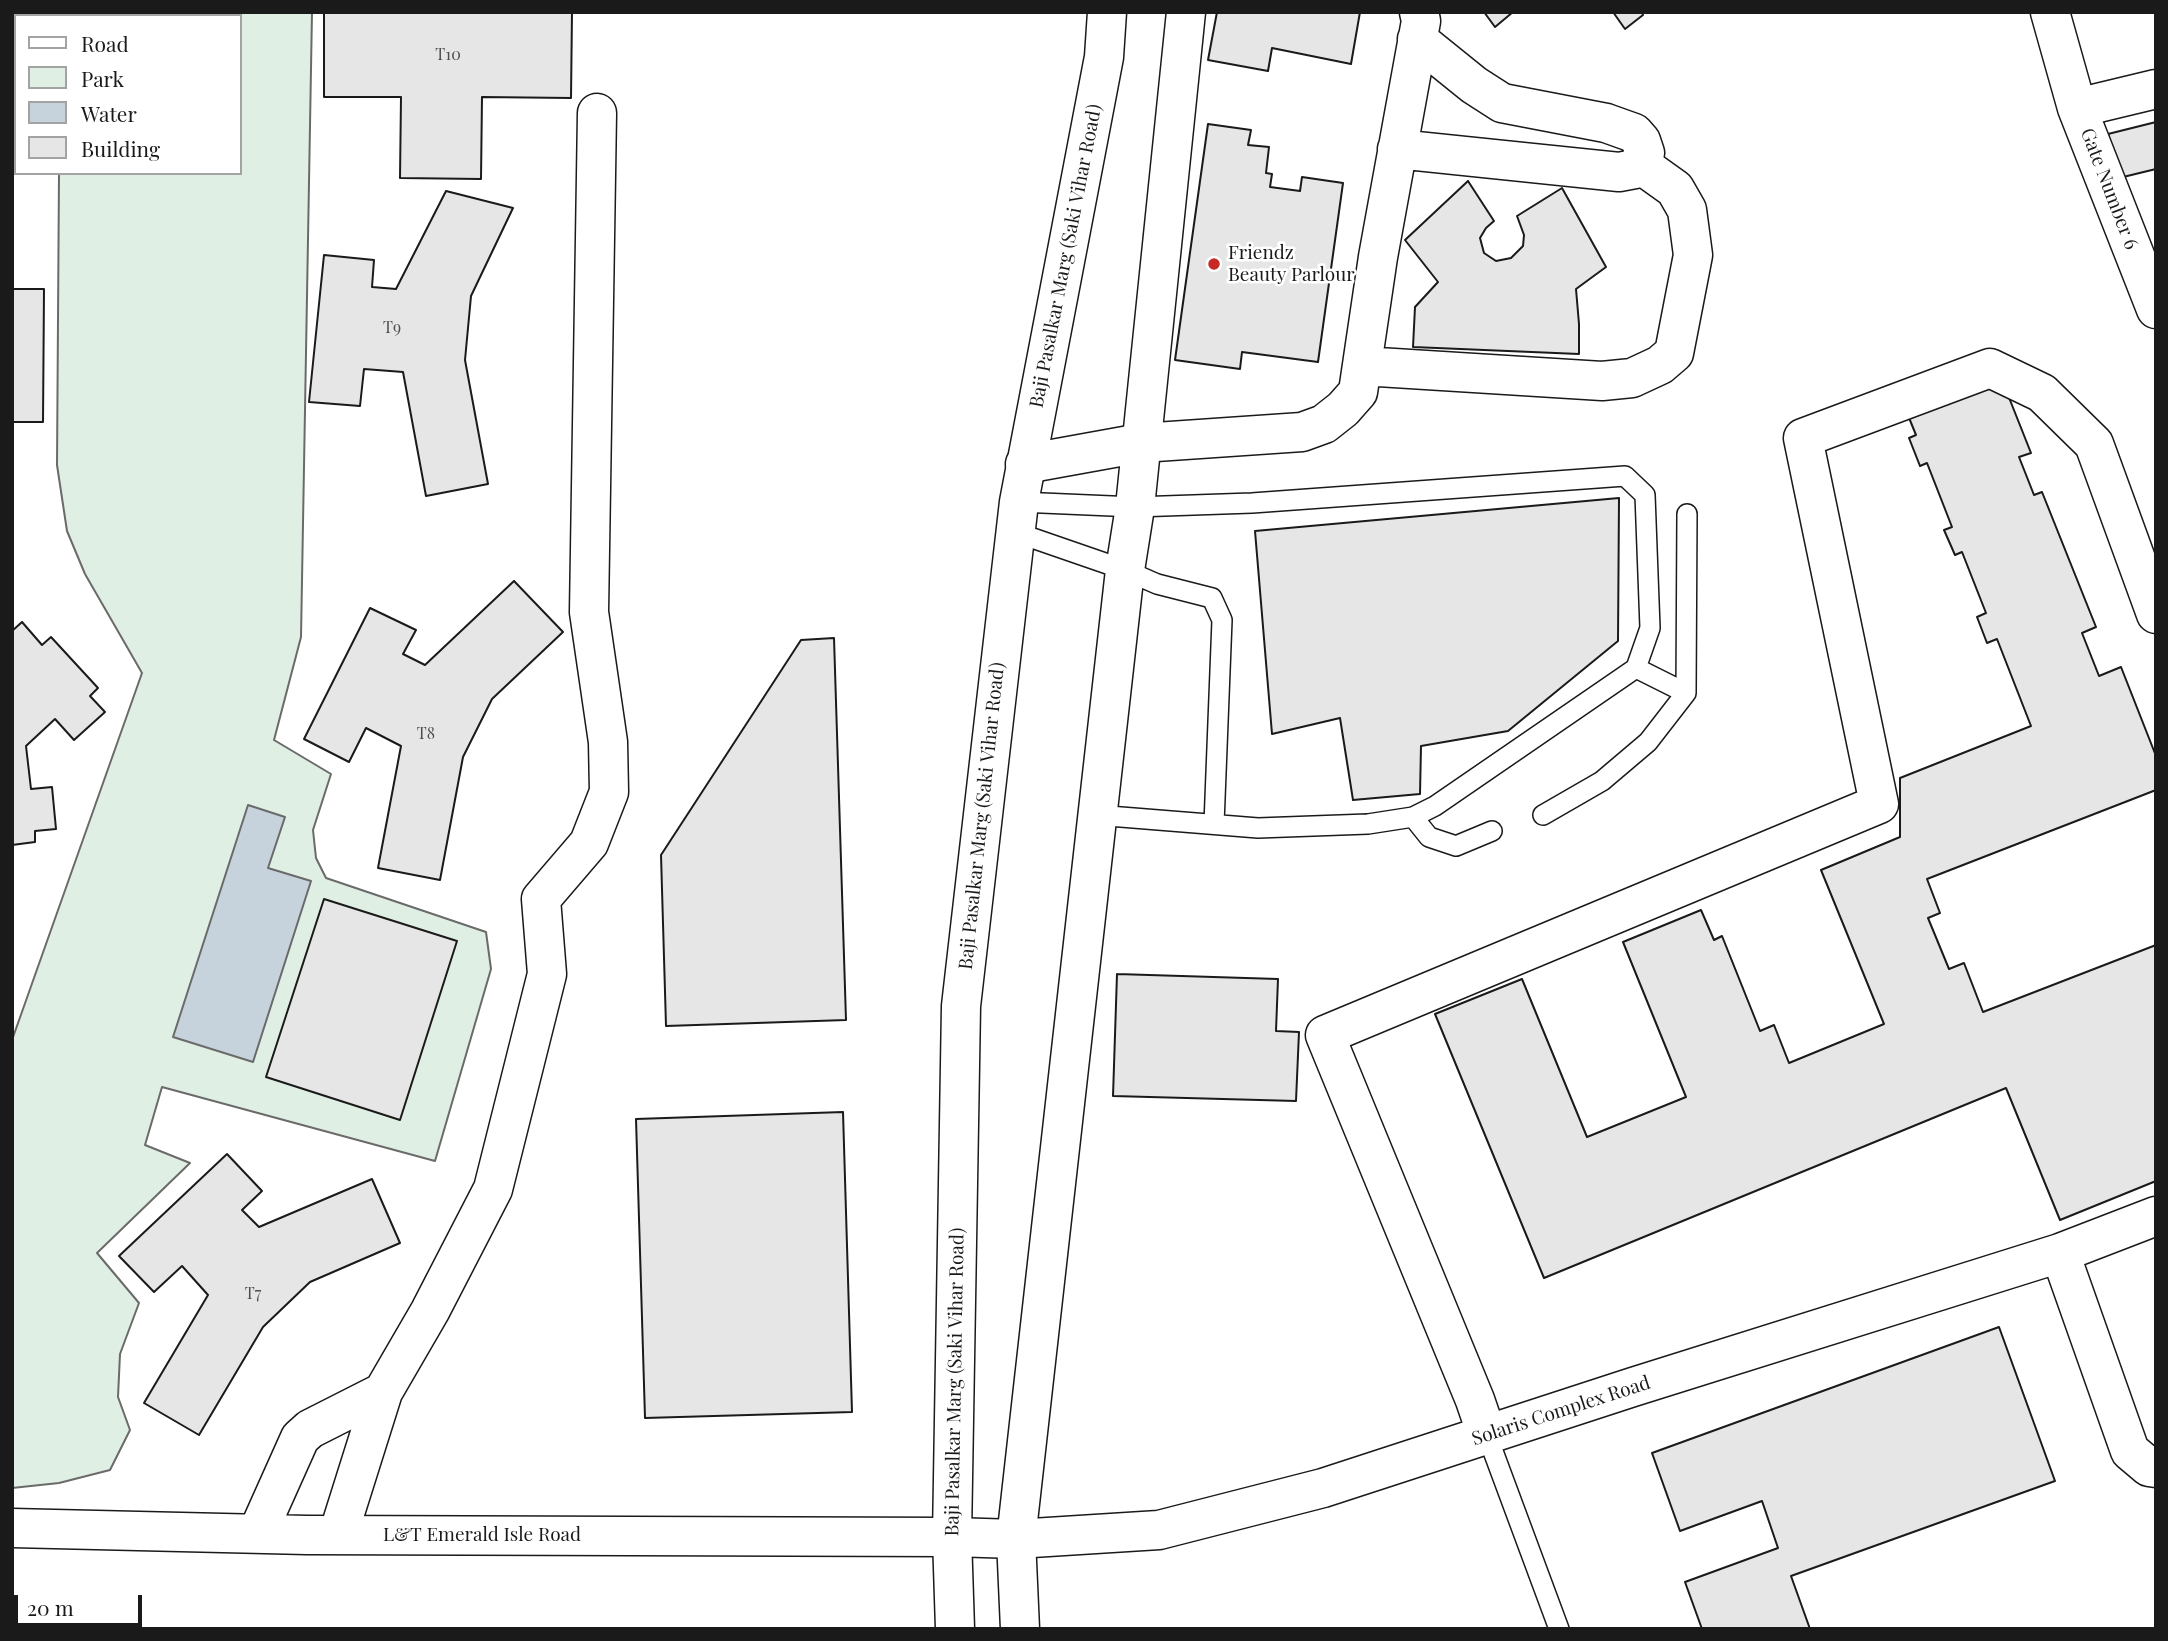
<!DOCTYPE html>
<style>
body{margin:0}
#map{position:relative;width:2168px;height:1641px;overflow:hidden;background:#fff;font-family:"Playfair Display",serif}
canvas{display:block}
.frame{position:absolute;inset:0;border:14px solid #1a1a1a;pointer-events:none}
.legend{position:absolute;left:14px;top:14px;width:228px;height:161px;box-sizing:border-box;background:#fff;border:2px solid #a3a3a3;margin:0;padding:9px 12px;list-style:none;font-size:21px;color:#1a1a1a}
.legend li{display:flex;align-items:center;gap:14px;height:35px}
.legend b{width:35px;border:2px solid #a3a3a3}
.scale{position:absolute;left:14px;top:1595px;width:128px;height:32px;box-sizing:border-box;border:4px solid #1a1a1a;border-top:0;padding-left:9px;font-size:21px;line-height:24px;white-space:nowrap;color:#1a1a1a;-webkit-text-stroke:5px #fff;paint-order:stroke}
</style>
<div id="map">
<canvas width="2168" height="1641"></canvas>
<div class="frame"></div>
<ul class="legend">
<li><b style="height:9px;background:#fff"></b>Road</li>
<li><b style="height:19px;background:#e0efe3"></b>Park</li>
<li><b style="height:19px;background:#c6d2dc"></b>Water</li>
<li><b style="height:19px;background:#e6e6e6"></b>Building</li>
</ul>
<div class="scale">20 m</div>
</div>
<script>
const g = document.querySelector('canvas').getContext('2d');
g.lineJoin = 'round';
function fill(path, color) {
  g.fillStyle = color;
  g.fill(path, 'evenodd');
}
function shape(rows) {
  const path = new Path2D();
  for (const r of rows) {
    path.moveTo(r[0], r[1]);
    for (let i = 2; i < r.length; i += 2) path.lineTo(r[i], r[i + 1]);
  }
  return path;
}
function strokePath(path, color, width, dash) {
  g.strokeStyle = color;
  g.lineWidth = width;
  g.lineCap = dash ? 'butt' : 'round';
  g.setLineDash(dash || []);
  g.stroke(path);
}
function label(font, color, halo, rows, align = 'center') {
  g.font = font + ' "Playfair Display",serif';
  g.lineWidth = 5;
  g.setLineDash([]);
  g.textBaseline = 'middle';
  g.strokeStyle = halo;
  g.fillStyle = color;
  for (const [text, x, y, turn = 0] of rows) {
    g.save();
    g.translate(x, y);
    g.rotate((+turn || 0) * Math.PI / 180);
    g.textAlign = isNaN(turn) ? turn : align;
    if (halo) g.strokeText(text, 0, 0);
    g.fillText(text, 0, 0);
    g.restore();
  }
}
const green = shape([
 [60,12,312,12,301,637,274,740,331,774,313,830,316,858,326,878,486,932,491,969,435,1161,162,1087,145,1145,190,1163,97,1253,139,1303,120,1354,118,1397,130,1430,110,1470,59,1483,12,1488,12,1040,142,673,85,574,67,531,57,465,59,173,240,173,240,16,60,16,60,12]
]);
fill(green, '#e0efe3');
strokePath(green, '#6a6a6a', 2);
const water = shape([
 [248,805,285,817,268,868,311,881,253,1062,173,1037,248,805]
]);
fill(water, '#c6d2dc');
strokePath(water, '#6a6a6a', 2);
const building = shape([
 [324,12,572,12,571,98,482,97,481,179,400,178,401,97,324,97,324,12],
 [1217,12,1360,12,1351,64,1272,48,1268,71,1208,60,1217,12],
 [1484,12,1513,12,1495,27,1484,12],
 [1613,12,1642,12,1643,15,1625,29,1613,12],
 [2156,122,2156,169,2119,178,2108,134,2156,122],
 [1208,124,1251,130,1248,145,1269,147,1266,173,1272,174,1270,187,1300,191,1302,177,1343,183,1318,362,1242,352,1240,369,1175,360,1208,124],
 [1468,181,1494,221,1486,228,1480,238,1484,253,1496,261,1511,258,1523,246,1524,235,1517,216,1562,188,1606,267,1576,289,1579,324,1579,354,1413,347,1415,307,1438,282,1405,240,1468,181],
 [446,191,513,208,471,296,465,360,488,484,426,496,403,372,364,369,360,406,309,402,324,255,374,260,372,287,396,289,446,191],
 [12,289,44,289,43,422,12,422,12,289],
 [1991,374,2006,390,2031,453,2019,457,2034,495,2042,492,2096,627,2082,633,2099,676,2121,667,2156,756,2156,790,1927,879,1940,913,1928,918,1949,969,1964,963,1983,1012,2156,945,2156,1181,2060,1220,2006,1088,1544,1278,1435,1014,1522,979,1587,1137,1686,1097,1623,942,1701,910,1714,940,1722,936,1760,1031,1774,1025,1789,1063,1884,1024,1821,870,1900,837,1900,778,2031,726,1997,639,1987,643,1977,617,1986,613,1962,552,1955,555,1944,530,1952,527,1927,463,1920,466,1909,438,1916,435,1905,408,1991,374],
 [1619,498,1618,641,1508,731,1421,746,1420,794,1353,800,1340,718,1272,734,1255,531,1619,498],
 [514,581,563,632,492,699,463,757,440,880,378,868,401,746,366,728,349,762,304,739,370,608,416,630,403,654,425,665,514,581],
 [22,622,42,645,51,637,98,688,90,696,105,712,74,740,55,719,26,746,31,789,52,787,56,829,35,831,35,842,12,845,12,631,22,622],
 [834,638,846,1020,666,1026,661,855,801,640,834,638],
 [324,899,457,941,400,1120,266,1077,324,899],
 [1117,974,1278,979,1276,1031,1299,1032,1296,1101,1113,1096,1117,974],
 [843,1112,852,1412,645,1418,636,1119,843,1112],
 [227,1154,262,1191,242,1210,259,1227,372,1179,400,1243,310,1282,263,1327,199,1435,144,1403,208,1295,182,1266,154,1292,119,1256,227,1154],
 [1999,1327,2055,1481,1791,1576,1810,1629,1702,1629,1685,1582,1778,1548,1762,1501,1680,1531,1652,1453,1999,1327]
]);
fill(building, '#e6e6e6');
strokePath(building, '#1a1a1a', 2);
const lane = shape([
 [1019,502,1135,507,1252,503,1625,476,1645,495,1650,628,1636,668,1435,806,1413,817,1368,824,1258,828,1096,815],
 [1015,532,1125,570,1157,584,1212,598,1222,620,1214,824],
 [1686,693,1687,514],
 [1543,815,1602,781,1648,742,1686,693,1636,668],
 [1413,817,1429,837,1456,846,1492,831],
 [1487,1435,1559,1629]
]);
const street = shape([
 [2050,12,2077,108,2156,309],
 [2077,108,2156,89],
 [1397,149,1619,172,1635,169,1645,153,1641,141,1634,133,1606,123,1502,103,1474,85,1417,39],
 [1362,366,1602,381,1632,378,1660,365,1674,353,1693,255,1687,210,1675,189,1640,164],
 [1025,464,1141,443,1302,432,1324,424,1343,409,1358,392,1378,257,1421,21,1419,12],
 [2060,1253,2130,1451,2149,1467,2156,1468],
 [1487,1435,1475,1400,1325,1035,1879,804,1803,438,1990,368,2042,393,2094,444,2156,614],
 [12,1528,307,1535,952,1537,1016,1539,1159,1530,1323,1488,1633,1387,2060,1253,2156,1216],
 [257,1534,300,1438,310,1429,383,1392],
 [338,1535,383,1392,430,1311,493,1189,547,974,541,899,589,843,609,792,608,742,589,612,597,113]
]);
const primary = shape([
 [955,1629,952,1537,961,1006,1019,502,1104,57,1107,12],
 [1020,1629,1016,1539,1125,570,1135,507,1186,12]
]);
strokePath(lane, '#1a1a1a', 22);
strokePath(street, '#1a1a1a', 41);
strokePath(primary, '#1a1a1a', 41);
strokePath(lane, '#fff', 19);
strokePath(street, '#fff', 38);
strokePath(primary, '#fff', 38);
for (const [x, y, r, color] of [
 [1214,264,7,"#c62828"]
]) {
  const dot = new Path2D();
  dot.arc(x, y, r, 0, 2 * Math.PI);
  g.fillStyle = color;
  g.fill(dot);
  strokePath(dot, '#fff', 2.5);
}
label('16px', '#4d4d4d', null, [
 ["T10",448,55],
 ["T9",392,328],
 ["T8",426,734],
 ["T7",253,1294]
]);
label('19px', '#1a1a1a', '#fff', [
 ["Gate Number 6",2109,189,69],
 ["Baji Pasalkar Marg (Saki Vihar Road)",1066,256,-79],
 ["Baji Pasalkar Marg (Saki Vihar Road)",982,816,-84],
 ["Baji Pasalkar Marg (Saki Vihar Road)",955,1382,-89],
 ["Solaris Complex Road",1561,1411,-18],
 ["L&T Emerald Isle Road",482,1535]
]);
label('19px', '#1a1a1a', '#fff', [
 ["Friendz",1228,253],
 ["Beauty Parlour",1228,275]
], 'left');
</script>
